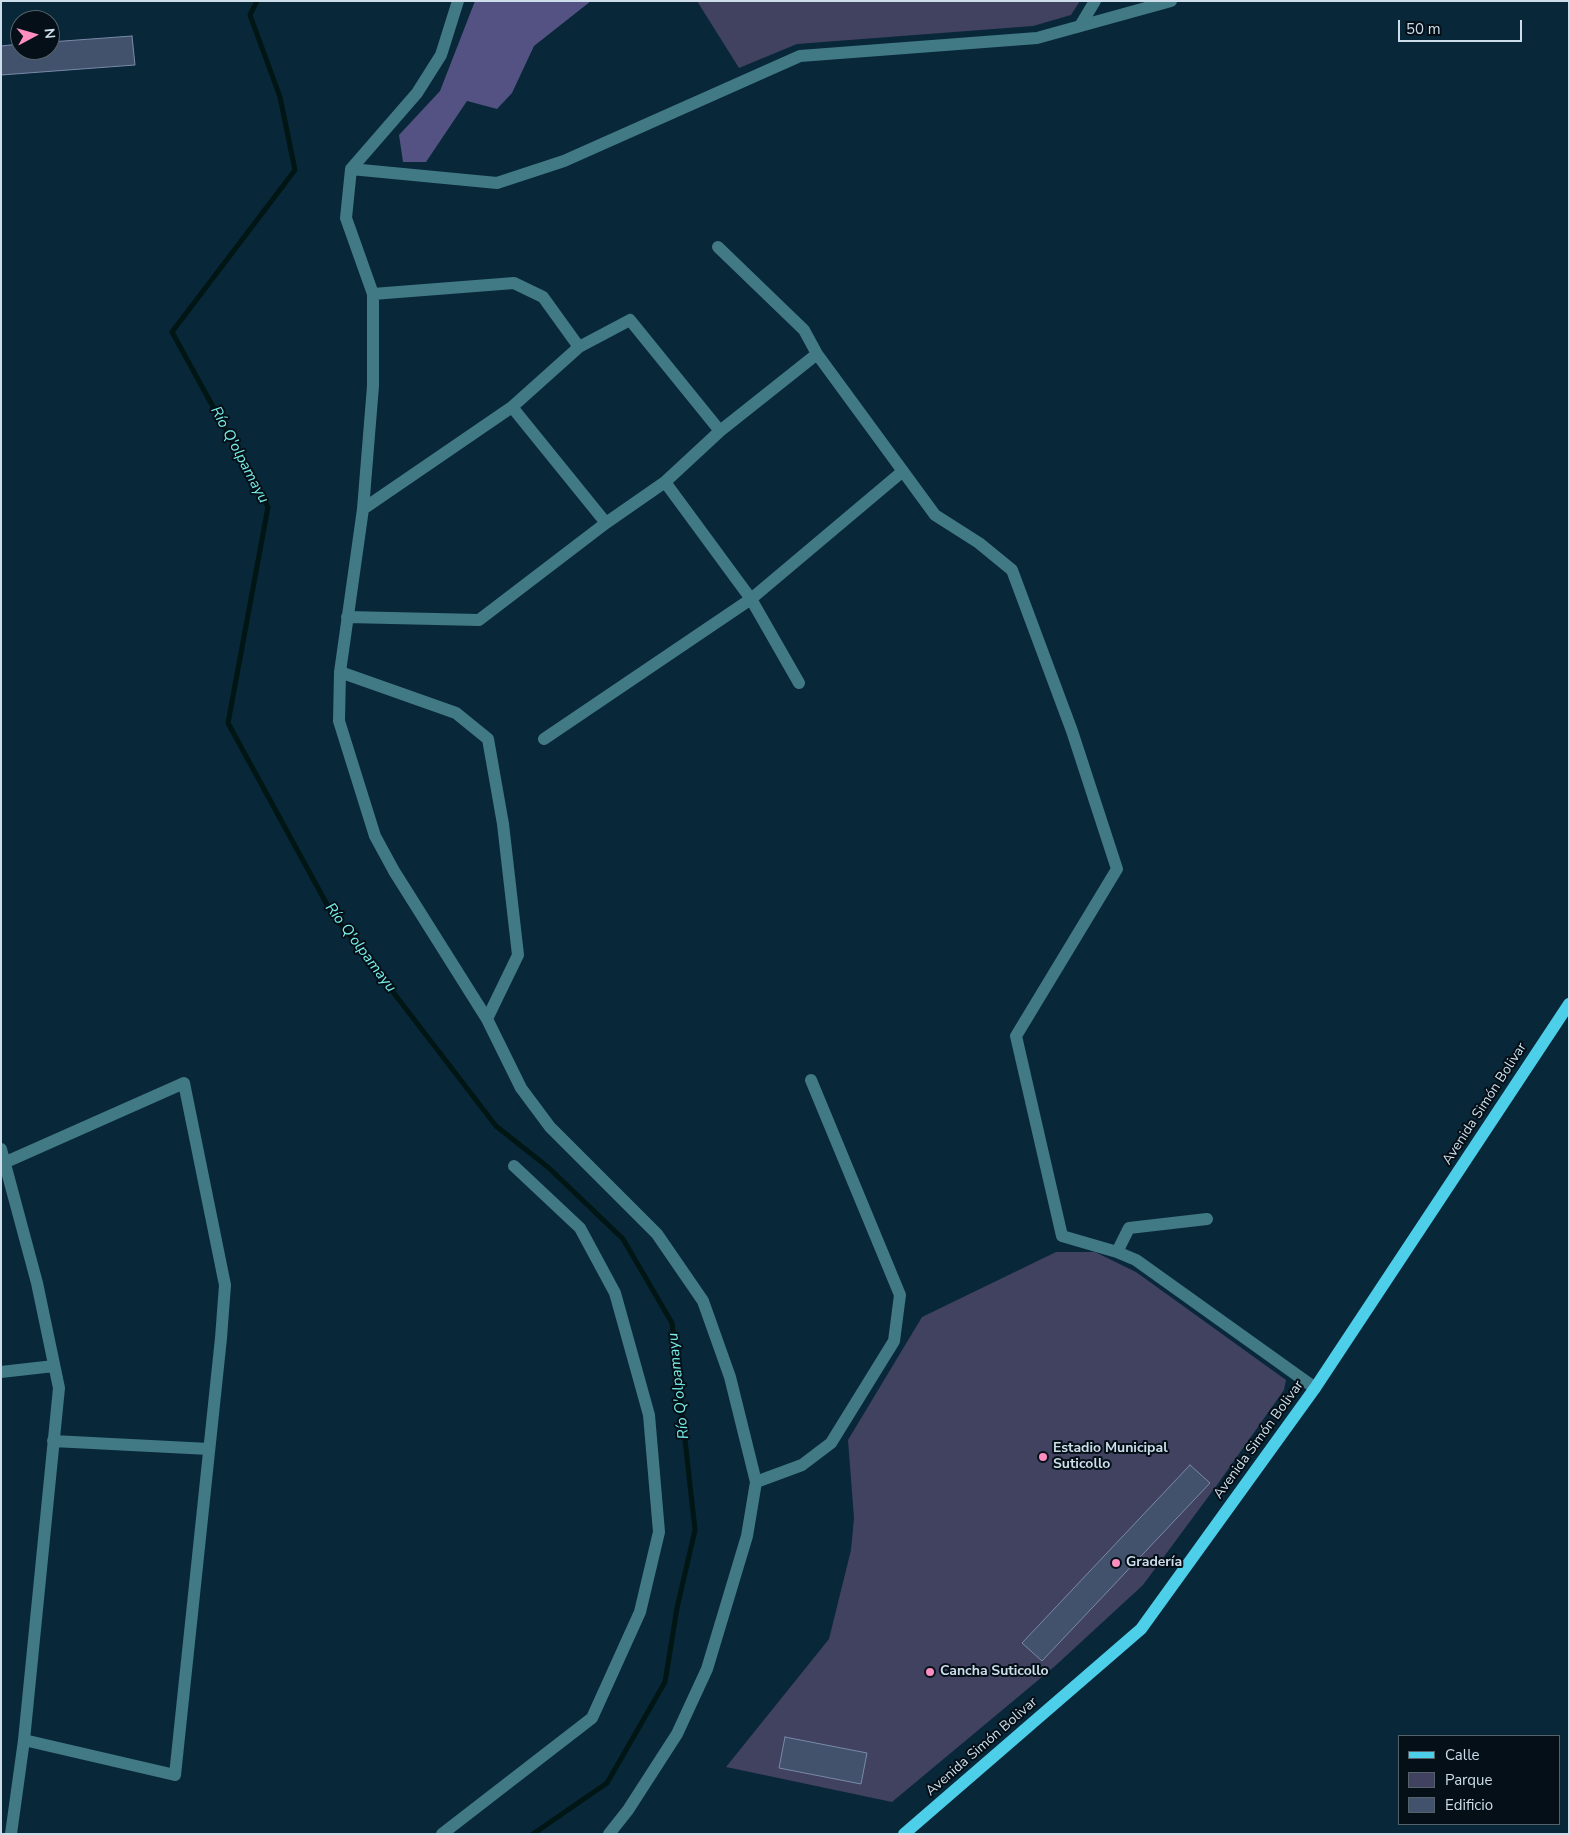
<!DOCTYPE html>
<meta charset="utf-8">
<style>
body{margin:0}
#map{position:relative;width:1570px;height:1835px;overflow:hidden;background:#082739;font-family:"Nunito Sans",sans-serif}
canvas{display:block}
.frame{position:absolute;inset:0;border:2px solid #cddeea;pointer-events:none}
.legend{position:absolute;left:1398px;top:1735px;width:162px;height:90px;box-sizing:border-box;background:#040f17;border:1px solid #54626b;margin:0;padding:6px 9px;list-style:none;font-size:15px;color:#cddeea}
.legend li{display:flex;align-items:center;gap:10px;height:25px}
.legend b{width:25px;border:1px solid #54626b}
.north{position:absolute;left:10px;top:10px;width:50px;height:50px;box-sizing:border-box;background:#040f17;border:1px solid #54626b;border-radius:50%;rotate:84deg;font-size:14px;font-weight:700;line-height:20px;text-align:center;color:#cddeea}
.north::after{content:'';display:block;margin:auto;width:18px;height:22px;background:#fd8ebf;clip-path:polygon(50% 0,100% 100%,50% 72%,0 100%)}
.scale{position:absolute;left:1398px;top:20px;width:124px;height:22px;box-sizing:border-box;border:2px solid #cddeea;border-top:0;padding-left:6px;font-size:15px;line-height:18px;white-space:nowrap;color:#cddeea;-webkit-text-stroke:4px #040f17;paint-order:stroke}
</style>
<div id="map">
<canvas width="1570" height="1835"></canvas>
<div class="frame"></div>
<ul class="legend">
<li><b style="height:6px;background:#4dcee9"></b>Calle</li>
<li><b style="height:14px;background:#414160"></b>Parque</li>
<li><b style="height:14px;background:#42526d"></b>Edificio</li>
</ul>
<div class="north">N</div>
<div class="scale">50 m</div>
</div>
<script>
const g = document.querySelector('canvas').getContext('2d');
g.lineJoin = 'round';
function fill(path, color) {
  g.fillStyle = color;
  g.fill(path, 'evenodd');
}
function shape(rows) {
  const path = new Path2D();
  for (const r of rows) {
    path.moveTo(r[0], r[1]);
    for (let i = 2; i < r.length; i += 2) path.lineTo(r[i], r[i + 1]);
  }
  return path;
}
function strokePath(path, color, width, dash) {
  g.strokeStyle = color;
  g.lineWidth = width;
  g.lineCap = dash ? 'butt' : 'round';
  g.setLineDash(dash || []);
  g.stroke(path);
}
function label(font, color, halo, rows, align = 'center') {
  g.font = font + ' "Nunito Sans",sans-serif';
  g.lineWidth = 4;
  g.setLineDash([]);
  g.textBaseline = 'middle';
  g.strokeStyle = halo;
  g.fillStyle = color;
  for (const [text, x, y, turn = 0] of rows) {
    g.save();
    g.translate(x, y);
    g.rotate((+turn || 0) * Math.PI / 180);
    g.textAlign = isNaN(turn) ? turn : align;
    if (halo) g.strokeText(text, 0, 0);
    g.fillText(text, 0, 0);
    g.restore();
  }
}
fill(shape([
 [697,1,1080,1,1071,15,1033,26,797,44,739,68],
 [1056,1252,1095,1252,1136,1272,1286,1380,1284,1390,1217,1485,1143,1585,1054,1667,892,1802,726,1767,829,1639,851,1550,854,1518,848,1440,922,1317]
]), '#414160');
fill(shape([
 [475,1,591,1,534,46,512,93,497,109,467,101,426,162,403,162,399,135,440,91]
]), '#535282');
strokePath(shape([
 [257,1,250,15,280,97,295,170,172,332,268,507,228,723,330,910,496,1126,549,1168,623,1239,672,1323,695,1530,677,1608,665,1682,607,1783,533,1834]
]), '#001615', 5);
const building = shape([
 [132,36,135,65,1,75,1,46,20,44,20,50,50,50,50,42,132,36],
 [1190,1465,1210,1483,1042,1661,1022,1643,1190,1465],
 [785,1737,867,1753,861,1784,779,1768,785,1737]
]);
fill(building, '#42526d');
strokePath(building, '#798aa8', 1);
strokePath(shape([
 [458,1,441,55,417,93,351,169,346,218,373,294,373,386,363,509,340,672,339,721,375,836,394,871,487,1019,521,1088,550,1127,657,1234,703,1301,730,1377,756,1482,747,1536,707,1669,677,1734,628,1810,609,1834],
 [1080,26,1095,1],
 [351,169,497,183,564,161,800,56,1037,38,1171,1],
 [718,247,804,330,817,354,935,515,979,543,1012,570,1072,731,1117,869,1016,1036,1062,1236,1117,1252,1136,1260,1315,1388],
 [373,294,514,283,543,297,579,347],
 [512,407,606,523],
 [665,482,751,599,799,683],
 [363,509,512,407,579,347,630,320,720,431],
 [347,617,479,620,606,523,665,482,720,431,817,354],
 [340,672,456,713,488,739,503,824,518,955,487,1019],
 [544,739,751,599,903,471],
 [1,1149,37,1283,59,1388,24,1740,11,1834],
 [6,1162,184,1083,225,1285,221,1338,175,1775,24,1740],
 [1117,1252,1129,1228,1207,1219],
 [1,1372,54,1366],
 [53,1441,209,1449],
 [756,1482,802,1465,831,1443,894,1341,900,1295,811,1080],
 [442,1834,592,1718,640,1612,659,1532,649,1415,615,1293,580,1228,514,1166]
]), '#417985', 12);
strokePath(shape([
 [904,1834,1141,1629,1315,1388,1569,1004]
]), '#4dcee9', 12);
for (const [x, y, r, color] of [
 [1043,1457,5,"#fd8ebf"],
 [1116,1563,5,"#fd8ebf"],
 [930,1672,5,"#fd8ebf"]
]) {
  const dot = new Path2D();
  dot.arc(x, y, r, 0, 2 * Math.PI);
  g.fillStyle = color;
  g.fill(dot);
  strokePath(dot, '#040f17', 2);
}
label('14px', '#cddeea', '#040f17', [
 ["Avenida Simón Bolivar",1485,1104,-57],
 ["Avenida Simón Bolivar",1259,1440,-54],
 ["Avenida Simón Bolivar",982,1747,-41]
]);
label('bold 14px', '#cddeea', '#040f17', [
 ["Estadio Municipal",1053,1449],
 ["Suticollo",1053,1465],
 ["Gradería",1126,1563],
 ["Cancha Suticollo",940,1672]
], 'left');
label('italic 15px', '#79efe9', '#040f17', [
 ["Río Q'olpamayu",239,455,62],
 ["Río Q'olpamayu",360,948,53],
 ["Río Q'olpamayu",679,1386,-96]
]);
</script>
